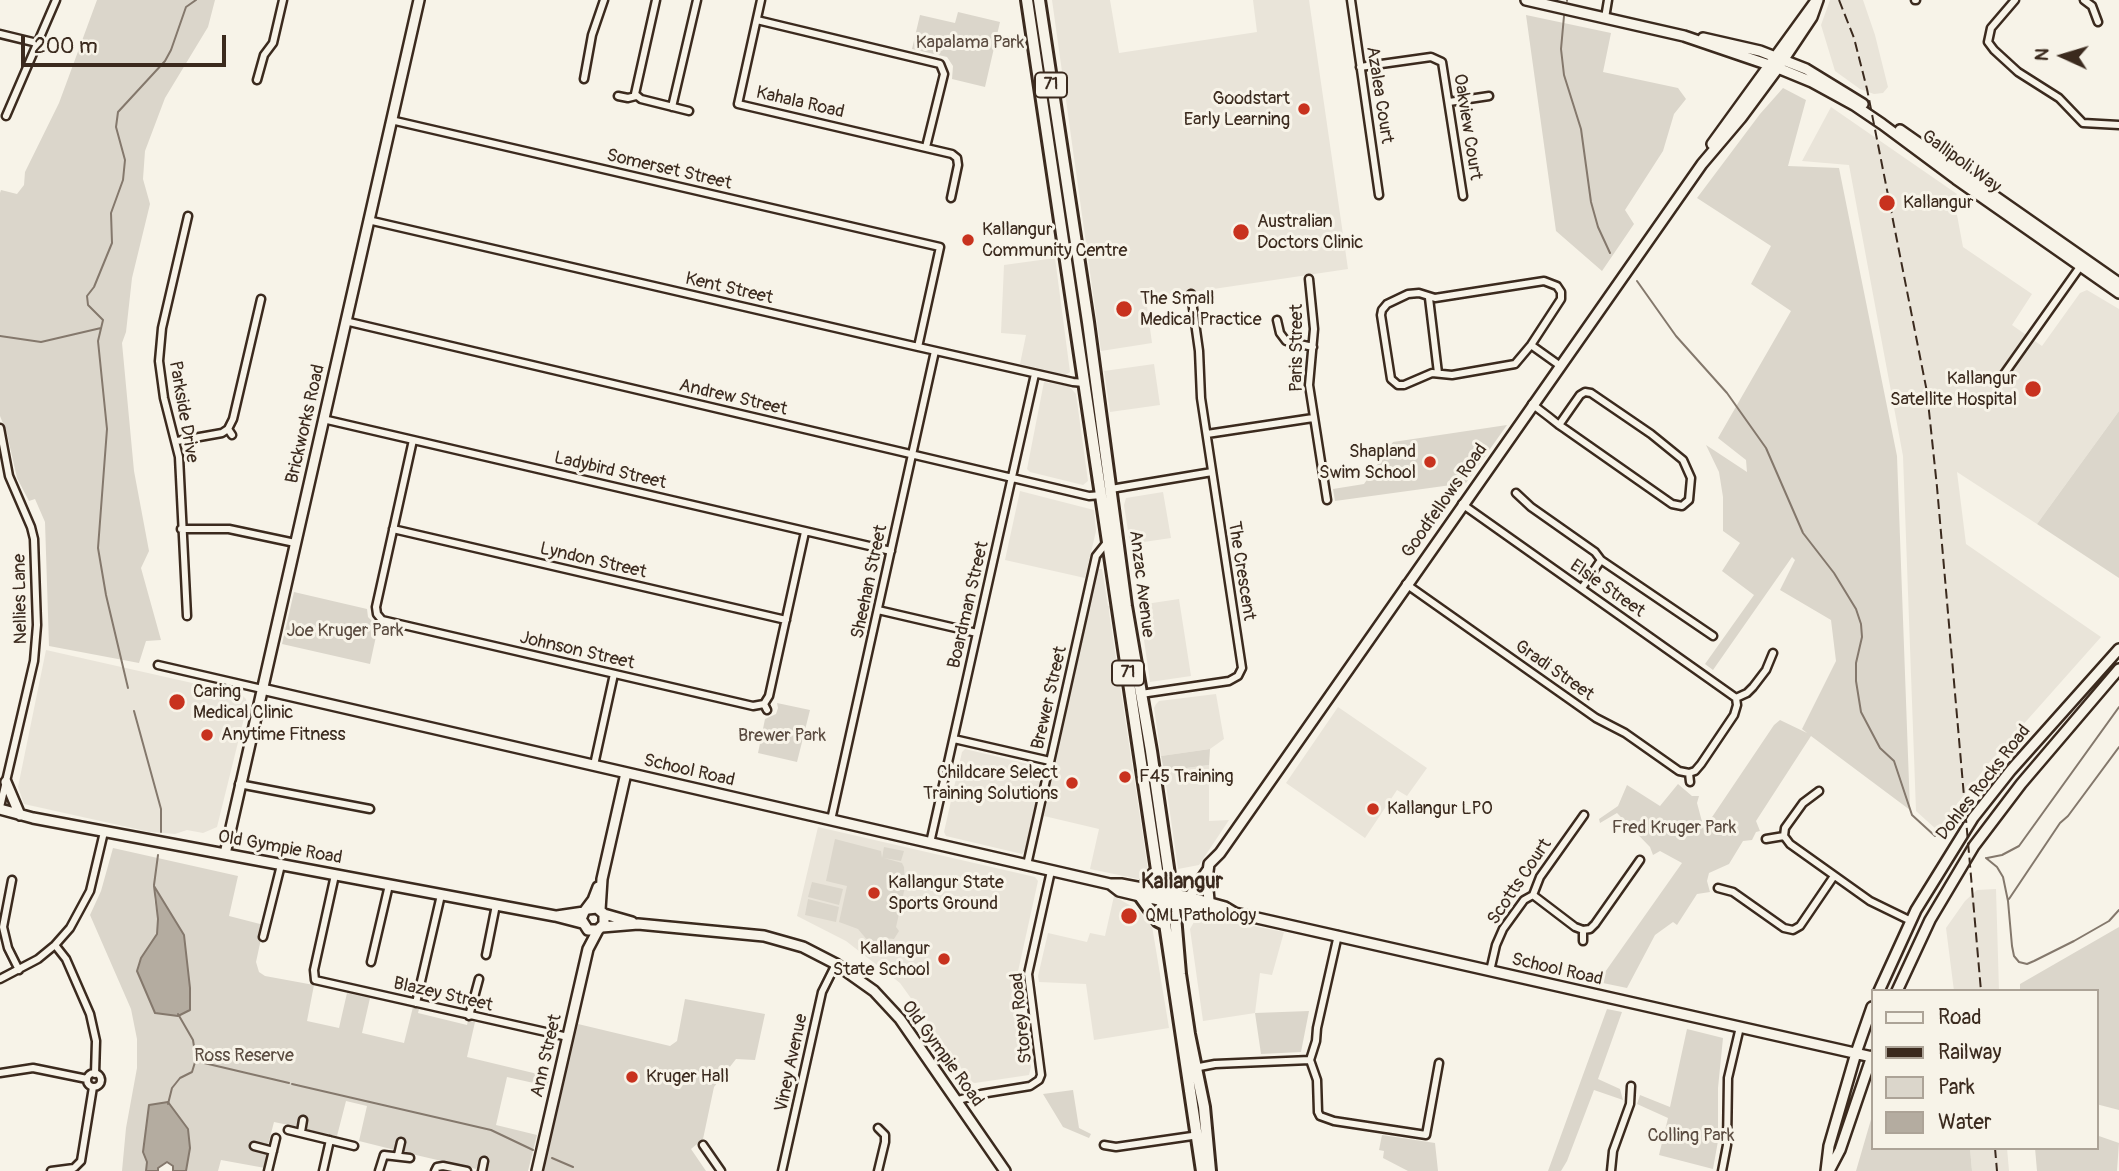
<!DOCTYPE html>
<style>
body{margin:0}
#map{position:relative;width:2119px;height:1171px;overflow:hidden;background:#f7f3e8;font-family:Pangolin,sans-serif}
canvas{display:block}
.legend{position:absolute;left:1871px;top:989px;width:228px;height:161px;box-sizing:border-box;background:#f7f3e8;border:2px solid #aca397;margin:0;padding:9px 12px;list-style:none;font-size:21px;color:#3b2a1e}
.legend li{display:flex;align-items:center;gap:14px;height:35px}
.legend b{width:35px;border:2px solid #aca397}
.north{position:absolute;left:2028px;top:21px;width:70px;height:70px;-webkit-text-stroke:5px #f7f3e8;paint-order:stroke;rotate:274deg;font-size:19px;font-weight:700;line-height:28px;text-align:center;color:#3b2a1e}
.north::after{content:'';display:block;margin:auto;width:24px;height:32px;background:#3b2a1e;clip-path:polygon(50% 0,100% 100%,50% 72%,0 100%)}
.scale{position:absolute;left:21px;top:35px;width:205px;height:32px;box-sizing:border-box;border:4px solid #3b2a1e;border-top:0;padding-left:9px;font-size:21px;line-height:24px;white-space:nowrap;color:#3b2a1e;-webkit-text-stroke:5px #f7f3e8;paint-order:stroke}
</style>
<div id="map">
<canvas width="2119" height="1171"></canvas>
<ul class="legend">
<li><b style="height:9px;background:#f7f3e8"></b>Road</li>
<li><b style="height:9px;background:#3b2a1e"></b>Railway</li>
<li><b style="height:19px;background:#dbd6cb"></b>Park</li>
<li><b style="height:19px;background:#b4aca0"></b>Water</li>
</ul>
<div class="north">N</div>
<div class="scale">200 m</div>
</div>
<script>
const g = document.querySelector('canvas').getContext('2d');
g.lineJoin = 'round';
function fill(path, color) {
  g.fillStyle = color;
  g.fill(path, 'evenodd');
}
function shape(rows) {
  const path = new Path2D();
  for (const r of rows) {
    if (r.length === 3) {
      path.moveTo(r[0] + r[2], r[1]);
      path.arc(r[0], r[1], r[2], 0, 2 * Math.PI);
      continue;
    }
    path.moveTo(r[0], r[1]);
    for (let i = 2; i < r.length; i += 2) path.lineTo(r[i], r[i + 1]);
  }
  return path;
}
function strokePath(path, color, width, dash) {
  g.strokeStyle = color;
  g.lineWidth = width;
  g.lineCap = dash ? 'butt' : 'round';
  g.setLineDash(dash || []);
  g.stroke(path);
}
function label(font, color, halo, rows, align = 'center') {
  g.font = font + ' Pangolin,sans-serif';
  g.lineWidth = 6;
  g.setLineDash([]);
  g.textBaseline = 'middle';
  g.strokeStyle = halo;
  g.fillStyle = color;
  for (const [text, x, y, turn = 0] of rows) {
    g.save();
    g.translate(x, y);
    g.rotate((+turn || 0) * Math.PI / 180);
    g.textAlign = isNaN(turn) ? turn : align;
    if (halo) g.strokeText(text, 0, 0);
    g.fillText(text, 0, 0);
    g.restore();
  }
}
fill(shape([
 [1052,0,1110,0,1119,53,1257,32,1253,0,1309,0,1348,269,1146,299,1152,343,1101,351],
 [1830,0,1863,0,1875,35,1888,87,1883,93,1874,94,1860,89,1835,71,1821,25],
 [1831,107,1957,194,1954,199,1963,247,2032,294,2012,325,2042,346,2080,293,2087,290,2119,309,2119,411,2037,524,1957,472,1966,544,2101,637,1989,763,1937,830,1916,811,1903,456,1849,165,1802,161],
 [1055,258,1070,372,1066,375,1020,364,1026,335,1001,333,1004,265],
 [1154,364,1160,405,1110,412,1104,371],
 [1044,382,1069,386,1076,394,1088,481,1083,485,1030,472,1027,469],
 [1020,491,1094,510,1096,531,1085,578,1005,560],
 [1163,492,1171,538,1130,544,1124,505,1126,498],
 [1098,569,1102,569,1108,606,1110,606,1109,612,1148,870,1147,876,1143,880,1090,869,1099,829,1044,816],
 [1179,599,1191,676,1150,682,1139,605],
 [46,650,241,694,246,699,247,706,217,827,203,833,187,830,175,834,150,832,24,804,18,787],
 [1216,694,1224,739,1210,749,1161,756,1154,708,1156,704,1159,701],
 [1338,707,1427,768,1407,796,1397,790,1365,838,1286,783],
 [965,749,1041,767,1043,769,1025,851,1022,854,946,836,944,832,962,752],
 [1209,765,1209,821,1229,820,1199,865,1178,869,1164,771],
 [818,827,1035,877,1038,881,1017,976,1031,1067,1029,1075,975,1083,971,1082,900,983,846,941,797,916],
 [1996,889,1999,991,1954,991,1946,928,1965,901,1977,890],
 [1114,896,1138,910,1152,926,1169,1028,1094,1040,1086,984,1039,982,1038,976,1048,933,1087,942,1090,933,1105,936],
 [1203,916,1284,932,1272,975,1260,973,1255,1013,1203,1021,1190,929,1194,922],
 [1970,1148,2007,1148,2009,1171,1972,1171]
]), '#e9e4d9');
fill(shape([
 [97,0,215,0,208,27,165,98,145,151,143,179,150,204,132,278,126,332,122,343,134,471,149,551,141,568,161,640,146,641,139,663,49,646,45,522,35,499,29,501,17,478,7,434,0,416,0,193,1,190,17,194,24,185,25,172,59,103],
 [958,12,1000,22,985,87,952,79,953,66,947,57,912,49,920,15,955,23],
 [1526,15,1611,33,1603,72,1678,88,1686,99,1674,114,1663,151,1625,210,1634,224,1602,271,1556,231],
 [1783,88,1806,100,1788,166,1839,168,1897,456,1910,810,1811,736,1756,821,1760,831,1756,832,1752,840,1743,841,1729,864,1709,873,1707,881,1710,892,1697,894,1677,925,1673,922,1655,935,1627,988,1598,982,1682,863,1660,851,1653,855,1650,847,1617,813,1600,823,1599,819,1618,806,1627,785,1660,806,1678,784,1692,796,1699,796,1697,803,1704,829,1774,725,1780,720,1807,733,1802,729,1836,661,1831,620,1780,590,1795,560,1792,557,1713,670,1705,664,1754,595,1722,571,1740,543,1723,531,1723,497,1719,472,1706,445,1747,472,1746,460,1718,438,1791,311,1751,284,1771,246,1697,198,1760,114],
 [2119,411,2119,578,2037,524],
 [1507,425,1466,483,1335,501,1333,489,1364,484,1393,442],
 [294,592,367,609,368,617,378,627,370,664,282,644],
 [777,703,810,710,797,762,758,753,765,719,776,714,778,708],
 [1210,749,1209,765,1164,771,1161,756],
 [835,839,881,851,882,858,884,847,904,851,901,861,884,858,902,863,904,867,905,887,896,927,899,931,894,939,884,938,874,948,858,929,839,922,847,886,826,881],
 [113,848,238,876,229,916,264,925,256,962,259,972,265,976,314,985,307,1021,339,1028,347,993,370,998,362,1033,404,1043,413,1007,419,1009,418,1013,467,1025,468,1020,475,1022,467,1057,550,1077,547,1086,507,1077,496,1125,537,1135,528,1171,486,1171,488,1159,482,1158,476,1169,403,1152,405,1140,399,1139,395,1150,359,1141,367,1106,346,1101,337,1136,305,1129,307,1118,301,1117,298,1127,274,1122,268,1145,254,1143,252,1148,266,1154,265,1168,221,1160,218,1171,186,1171,190,1148,147,1162,146,1171,122,1171,126,1128,137,1068,137,1039,131,1009,90,915,101,891],
 [155,887,184,935,190,988,190,1010,155,1013,137,972,157,934,158,919,154,899],
 [812,882,843,889,839,905,808,897],
 [808,899,839,907,836,922,805,915],
 [2119,927,2119,1110,2096,1104,2096,991,2020,991,2020,984],
 [685,999,765,1014,755,1060,736,1059,714,1087,703,1139,691,1149,706,1171,544,1171,578,1024,670,1046,677,1041],
 [1607,1009,1622,1012,1598,1079,1620,1089,1623,1100,1594,1090,1567,1161,1561,1171,1548,1171],
 [1309,1011,1301,1052,1261,1054,1255,1013],
 [1687,1029,1723,1038,1718,1088,1718,1141,1713,1169,1659,1155,1668,1118,1637,1104,1640,1095,1670,1107],
 [1073,1090,1079,1128,1091,1134,1089,1138,1063,1127,1043,1094],
 [1872,1116,1872,1148,1970,1148,1972,1171,1856,1171],
 [1382,1135,1435,1143,1438,1171,1408,1171,1383,1158,1384,1151,1379,1150],
 [2096,1135,2119,1143,2117,1171,2037,1171,2035,1148,2096,1148]
]), '#dbd6cb');
const water = shape([
 [154,886,184,935,190,988,190,1010,178,1016,155,1013,137,971,141,958,157,934,158,919,154,886],
 [168,1102,188,1129,190,1148,186,1171,173,1171,173,1166,167,1162,158,1168,158,1171,146,1171,147,1162,143,1152,149,1105,168,1102]
]);
fill(water, '#b4aca0');
strokePath(water, '#84786c', 2);
strokePath(shape([
 [1567,1,1567,0],
 [1564,16,1561,49,1564,75,1581,129,1591,202,1598,227,1610,253],
 [1637,281,1676,336,1727,393,1766,448,1803,533,1834,573,1856,609,1861,624,1862,637,1856,663,1856,681,1861,712,1880,748,1894,761,1912,815,1935,836],
 [0,336,41,342,101,328],
 [128,688,106,595,98,548,107,429,98,341,103,320,88,305,87,296,94,287,112,243,111,213,123,180,125,160,116,127,118,112,165,61,171,50,186,7,196,0],
 [134,711,161,809,161,832],
 [1986,858,1997,867,2003,877,2008,901,2012,946,2014,956,2019,962,2027,964,2034,961,2074,941,2109,921,2119,910],
 [1987,858,2002,855,2019,846,2119,707],
 [154,885,158,855],
 [2009,899,2060,823,2068,816,2119,747],
 [196,1059,204,1063,289,1083],
 [292,1084,491,1130,533,1150],
 [168,1104,172,1088,180,1078,192,1072,196,1059,193,1040,178,1014],
 [552,1158,573,1167]
]), '#84786c', 2);
const street = shape([
 [656,0,635,94,641,99,689,111],
 [761,0,738,104,952,154,957,158,958,165,951,198],
 [1351,0,1379,195],
 [1915,0,1916,0],
 [2015,0,1991,28,1988,42,1994,50,2018,72,2059,98,2083,123,2119,125],
 [2084,0,2092,6,2098,22],
 [1605,18,1608,0],
 [757,20,940,64,944,74,926,147],
 [0,34,37,43],
 [1360,67,1431,57,1442,62,1463,196],
 [584,79,592,35,604,0],
 [257,80,264,55,273,43,283,0],
 [618,96,628,98,636,96],
 [1449,102,1489,96],
 [672,107,697,0],
 [6,116,56,0],
 [391,120,940,247,918,347],
 [368,220,905,344,1073,382,1084,383],
 [1309,279,1314,329,1309,385,1327,500],
 [1544,281,1557,286,1561,292,1561,299,1531,345,1515,364,1452,375,1432,373,1404,385,1398,385,1391,379,1381,315,1382,310,1387,304,1408,294,1419,293,1435,298,1544,281],
 [1429,298,1438,373],
 [1277,320,1280,333,1286,341,1313,347],
 [345,321,1089,496,1102,495],
 [1531,345,1559,365],
 [2002,377,2082,264],
 [1532,404,1549,417,1559,425,1565,429,1672,504,1682,506,1689,500,1691,478,1683,460,1651,434,1591,393,1585,392,1580,395,1559,425],
 [323,419,891,551],
 [0,428,9,476,31,527,34,539,37,625,34,661,0,807],
 [228,429,233,419,261,299],
 [1207,434,1313,418],
 [413,440,376,607,377,614,382,620,753,706,764,704,767,710],
 [177,441,222,433,228,429,232,435],
 [1111,489,1212,472],
 [1516,493,1531,507,1595,552,1601,560,1713,636],
 [1462,504,1736,698],
 [181,529,229,529,295,543],
 [393,529,786,620],
 [1406,584,1596,718,1625,733,1679,771,1689,773],
 [1582,588,1601,560],
 [878,610,977,633],
 [187,616,179,457,164,398,159,361,162,328,188,216],
 [158,665,262,689],
 [1141,694,1229,681,1238,676,1242,668,1201,398,1199,351,1191,294],
 [1736,698,1747,693,1753,687,1766,670,1773,653],
 [764,704,769,696,805,532],
 [954,739,1050,761],
 [594,765,614,674],
 [1690,782,1689,773,1695,771,1701,764,1734,715,1737,705,1736,698],
 [239,784,370,809],
 [831,820,935,351],
 [1784,836,1785,828,1803,803,1819,791],
 [1766,839,1784,836,1790,844,1870,901,1911,921],
 [930,843,1035,374],
 [1027,865,1096,556,1108,541],
 [335,875,314,970,315,980,568,1037],
 [12,880,3,927,8,948,19,970],
 [1718,888,1733,892,1784,928,1793,930,1800,926,1834,876],
 [1533,895,1575,927,1583,930,1583,941],
 [1583,930,1590,929,1595,924,1640,860],
 [1338,935,1317,1028,1316,1041,1310,1060,1317,1080,1318,1112,1320,1116,1334,1121,1426,1135,1439,1063],
 [263,937,281,865],
 [55,945,66,959,90,1014,96,1041,95,1074],
 [486,955,496,905],
 [371,962,389,885],
 [1490,971,1496,945,1503,929,1524,900,1533,895,1540,877,1584,815],
 [0,979,38,959,55,945,70,928,90,891,104,832],
 [416,1003,441,895],
 [469,1016,479,979],
 [1194,1068,1215,1064,1310,1060],
 [0,1073,33,1068,87,1079],
 [94,1080,7],
 [958,1100,981,1094,1030,1086,1039,1080,1041,1075,1028,974,1051,871],
 [878,1128,885,1135,885,1142,878,1171],
 [288,1130,354,1146],
 [301,1132,303,1120],
 [703,1145,721,1171],
 [1104,1145,1116,1147,1199,1135],
 [254,1146,273,1151],
 [398,1155,401,1142],
 [51,1171,74,1168,81,1161,93,1087],
 [268,1171,276,1138],
 [323,1171,330,1140],
 [379,1171,384,1155,410,1158],
 [435,1171,437,1167,443,1166,467,1171],
 [482,1171,484,1161],
 [782,1171,822,992,836,964],
 [1611,1171,1613,1151,1630,1104,1631,1086],
 [1722,1171,1727,1145,1728,1078,1740,1027]
]);
const secondary = shape([
 [1526,0,1684,36,1778,68,1812,82,1854,105,1882,124,1956,179,2119,293],
 [1703,38,1760,51,1806,69,1863,104],
 [1900,130,2119,283],
 [1712,144,1815,2],
 [262,689,1110,884,1121,884,1189,897,1225,907,1235,913,1872,1057],
 [6,782,20,815],
 [0,809,33,818,555,916,582,923],
 [225,854,419,0],
 [1110,884,1119,891,1140,896,1226,914,1235,913],
 [1189,897,1207,871],
 [588,909,597,908,604,914,604,924,598,930,588,930,581,919,584,912,593,900,598,887],
 [600,910,602,879,626,773],
 [1210,911,1207,879,1209,864,1220,853,1702,164,1741,118,1778,68,1812,17,1818,0],
 [604,914,632,922],
 [557,916,584,912],
 [602,927,638,924,764,936,803,947,836,964,874,991,900,1019,1005,1171],
 [1879,991,1916,910,1973,818,2011,770,2119,649],
 [1897,991,1930,920,1974,846,2021,784,2119,669],
 [537,1171,588,949,598,930],
 [1826,1171,1829,1146,1856,1053,1872,1007],
 [1829,1171,1840,1150,1872,1056]
]);
const highway = shape([
 [1027,0,1202,1171],
 [1039,0,1088,322,1126,606,1151,751,1175,916,1180,974,1189,1034,1204,1107,1210,1171],
 [1142,889,1157,870],
 [1140,896,1158,921,1164,924]
]);
strokePath(street, '#3b2a1e', 11);
strokePath(secondary, '#3b2a1e', 14);
strokePath(highway, '#3b2a1e', 16);
strokePath(street, '#f7f3e8', 6);
strokePath(secondary, '#f7f3e8', 9);
strokePath(highway, '#f7f3e8', 10);
strokePath(shape([
 [1839,0,1854,38,1867,89,1927,392,1937,487,1981,991],
 [1995,1148,1997,1171]
]), '#3b2a1e', 2, [10, 5]);
for (const [x, y, r, color] of [
 [1304,109,7,"#c8321e"],
 [1887,203,9,"#c8321e"],
 [1241,232,9,"#c8321e"],
 [968,240,7,"#c8321e"],
 [1124,309,9,"#c8321e"],
 [2033,389,9,"#c8321e"],
 [1430,462,7,"#c8321e"],
 [177,702,9,"#c8321e"],
 [207,735,7,"#c8321e"],
 [1125,777,7,"#c8321e"],
 [1072,783,7,"#c8321e"],
 [1373,809,7,"#c8321e"],
 [874,893,7,"#c8321e"],
 [1129,916,9,"#c8321e"],
 [944,959,7,"#c8321e"],
 [632,1077,7,"#c8321e"]
]) {
  const dot = new Path2D();
  dot.arc(x, y, r, 0, 2 * Math.PI);
  g.fillStyle = color;
  g.fill(dot);
  strokePath(dot, '#f7f3e8', 2.5);
}
for (const [x, y, w] of [
 [1051,85,32],
 [1128,673,32]
]) {
  const box = new Path2D();
  box.roundRect(x - w / 2, y - 12.5, w, 25, 5);
  g.fillStyle = '#f7f3e8';
  g.fill(box);
  strokePath(box, '#3b2a1e', 2);
}
label('bold 16px', '#3b2a1e', null, [
 ["71",1051,85],
 ["71",1128,673]
]);
label('18px', '#5b4c41', '#f7f3e8', [
 ["Kapalama Park",970,43],
 ["Joe Kruger Park",345,631],
 ["Brewer Park",782,736],
 ["Fred Kruger Park",1674,828],
 ["Ross Reserve",244,1056],
 ["Colling Park",1691,1136]
]);
label('18px', '#3b2a1e', '#f7f3e8', [
 ["Azalea Court",1379,95,81],
 ["Kahala Road",800,103,13],
 ["Oakview Court",1467,127,81],
 ["Gallipoli Way",1961,162,36],
 ["Somerset Street",669,170,13],
 ["Kent Street",729,289,13],
 ["Paris Street",1297,348,-90],
 ["Andrew Street",733,398,13],
 ["Parkside Drive",183,412,80],
 ["Brickworks Road",306,424,-77],
 ["Ladybird Street",610,471,13],
 ["Goodfellows Road",1445,501,-55],
 ["Lyndon Street",593,561,13],
 ["The Crescent",1241,571,81],
 ["Sheehan Street",870,582,-78],
 ["Anzac Avenue",1141,584,83],
 ["Elsie Street",1607,589,35],
 ["Nellies Lane",21,599,-91],
 ["Boardman Street",969,605,-77],
 ["Johnson Street",577,651,13],
 ["Gradi Street",1554,671,35],
 ["Brewer Street",1050,698,-77],
 ["School Road",689,771,13],
 ["Dohles Rocks Road",1984,783,-52],
 ["Old Gympie Road",280,848,10],
 ["Scotts Court",1520,882,-56],
 ["School Road",1557,970,13],
 ["Blazey Street",443,995,13],
 ["Storey Road",1022,1018,-96],
 ["Old Gympie Road",942,1054,54],
 ["Ann Street",547,1056,-77],
 ["Viney Avenue",792,1063,-78]
]);
label('18px', '#3b2a1e', '#f7f3e8', [
 ["Goodstart",1290,99,"right"],
 ["Early Learning",1290,120,"right"],
 ["Kallangur",1903,203],
 ["Australian",1257,222],
 ["Doctors Clinic",1257,243],
 ["Kallangur",982,230],
 ["Community Centre",982,251],
 ["The Small",1140,299],
 ["Medical Practice",1140,320],
 ["Kallangur",2017,379,"right"],
 ["Satellite Hospital",2017,400,"right"],
 ["Shapland",1416,452,"right"],
 ["Swim School",1416,473,"right"],
 ["Caring",193,692],
 ["Medical Clinic",193,713],
 ["Anytime Fitness",221,735],
 ["Childcare Select",1058,773,"right"],
 ["Training Solutions",1058,794,"right"],
 ["F45 Training",1139,777],
 ["Kallangur LPO",1387,809],
 ["Kallangur State",888,883],
 ["Sports Ground",888,904],
 ["QML Pathology",1145,916],
 ["Kallangur",930,949,"right"],
 ["State School",930,970,"right"],
 ["Kruger Hall",646,1077]
], 'left');
label('bold 21px', '#3b2a1e', '#f7f3e8', [
 ["Kallangur",1182,883]
]);
</script>
